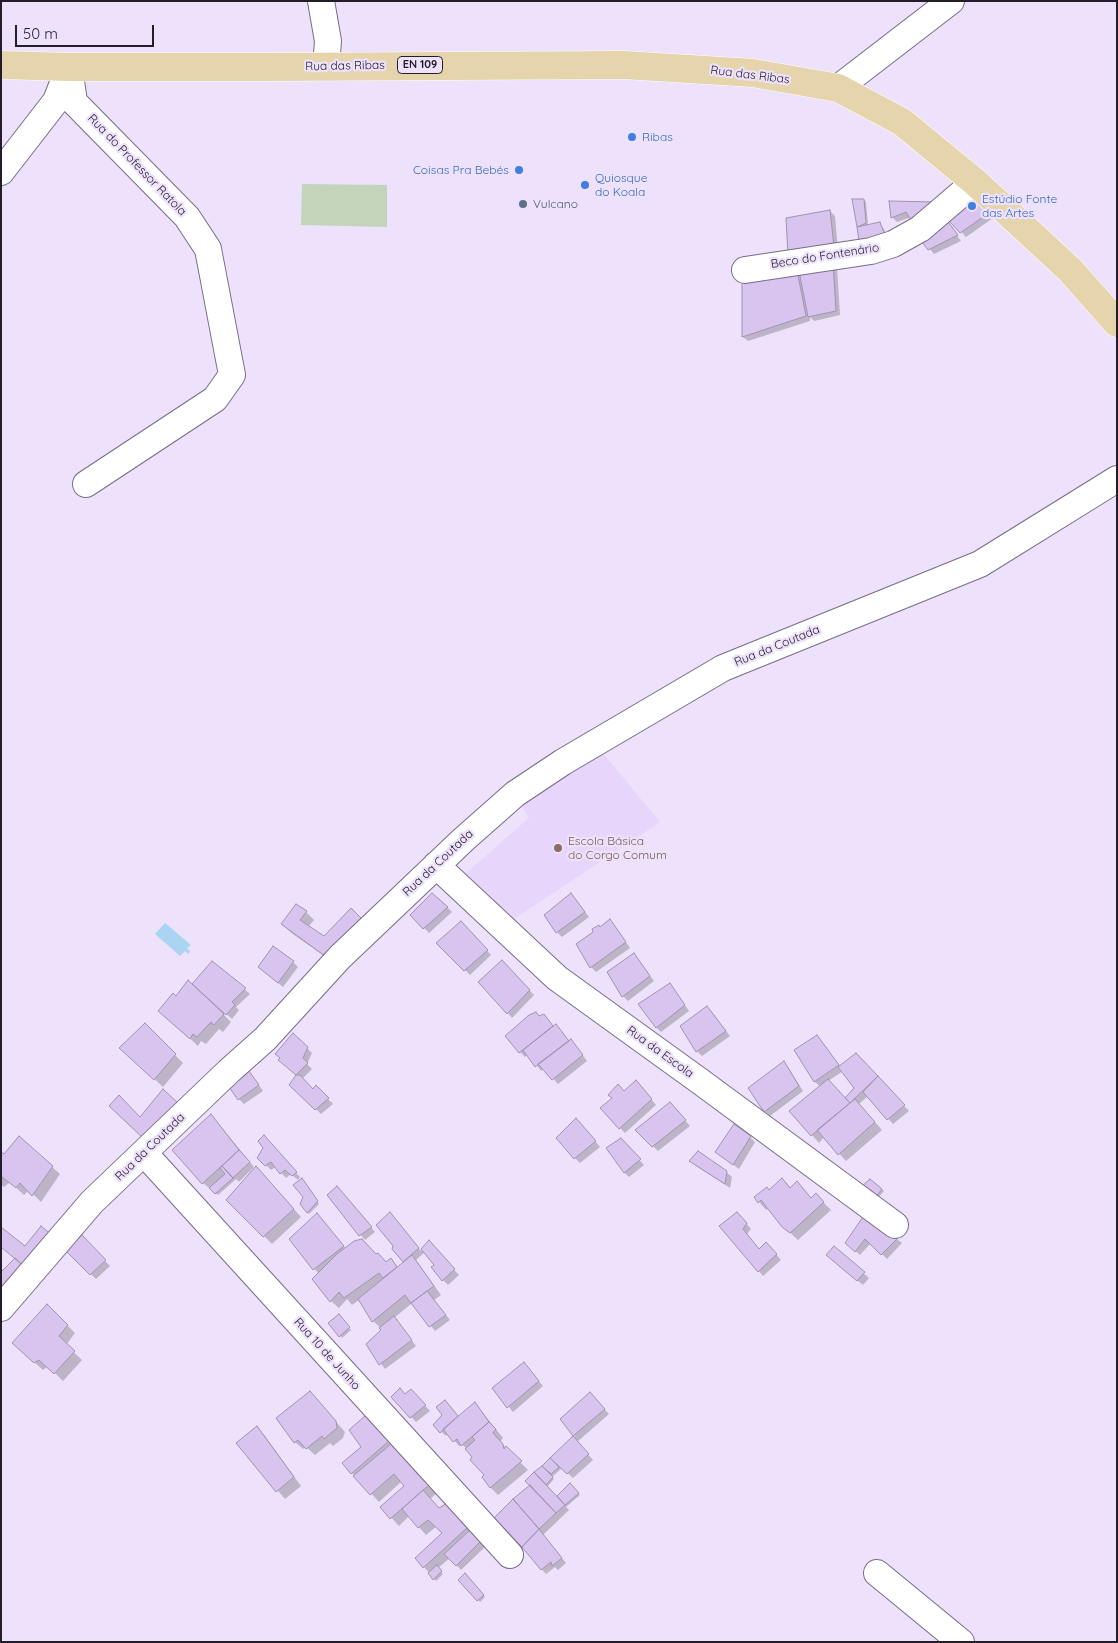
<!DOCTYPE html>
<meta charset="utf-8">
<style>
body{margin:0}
#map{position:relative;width:1118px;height:1643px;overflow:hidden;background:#ede1fb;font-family:Quicksand,sans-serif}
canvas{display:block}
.frame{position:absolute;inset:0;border:2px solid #221d28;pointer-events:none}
.scale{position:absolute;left:15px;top:25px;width:139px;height:22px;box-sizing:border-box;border:2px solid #221d28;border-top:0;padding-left:6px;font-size:15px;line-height:18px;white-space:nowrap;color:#221d28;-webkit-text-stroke:4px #ede1fb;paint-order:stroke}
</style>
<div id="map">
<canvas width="1118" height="1643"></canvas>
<div class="frame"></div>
<div class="scale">50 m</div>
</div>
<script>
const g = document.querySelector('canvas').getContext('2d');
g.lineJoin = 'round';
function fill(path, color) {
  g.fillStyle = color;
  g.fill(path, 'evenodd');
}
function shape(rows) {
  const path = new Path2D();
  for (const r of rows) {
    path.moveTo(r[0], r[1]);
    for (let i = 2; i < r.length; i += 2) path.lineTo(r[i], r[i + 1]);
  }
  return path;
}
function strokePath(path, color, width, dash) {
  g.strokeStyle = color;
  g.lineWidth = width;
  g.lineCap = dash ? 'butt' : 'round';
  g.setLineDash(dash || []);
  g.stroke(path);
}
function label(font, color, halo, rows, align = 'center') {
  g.font = font + ' Quicksand,sans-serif';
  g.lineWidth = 4.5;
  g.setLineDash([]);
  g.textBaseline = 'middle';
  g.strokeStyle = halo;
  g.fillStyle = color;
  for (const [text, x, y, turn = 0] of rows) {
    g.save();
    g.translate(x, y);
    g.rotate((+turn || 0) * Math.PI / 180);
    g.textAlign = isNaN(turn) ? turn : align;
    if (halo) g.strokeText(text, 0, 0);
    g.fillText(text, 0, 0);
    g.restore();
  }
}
fill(shape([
 [602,752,660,822,514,919,466,873,529,818,519,802]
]), '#e7d5fc');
fill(shape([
 [302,184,387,185,387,227,301,225]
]), '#c3d4bb');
fill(shape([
 [165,923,191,945,187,948,190,951,188,954,185,951,180,956,155,934]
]), '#aad5f2');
fill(shape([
 [969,195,993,218,966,237,945,214],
 [864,200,866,202,868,226,879,224,884,229,891,246,862,247,853,201],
 [891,202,947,222,961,241,934,254,918,234,911,217,897,222,892,217],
 [830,211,835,216,838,250,794,259],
 [837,268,840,315,814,321,810,317,810,321,748,341,743,337,743,273],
 [571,894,589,917,562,937,557,932],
 [296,906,306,912,314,920,308,927,334,963,290,932,283,924],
 [447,907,452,912,429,933,412,915],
 [615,926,630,948,596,972,591,967,601,928],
 [466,927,491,955,470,975,438,943],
 [634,954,654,981,628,1001,623,996,608,972],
 [212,962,250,994,236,1007,239,1010,232,1019,221,1009,219,1010,231,1022,223,1032,219,1029,206,1044,201,1041,198,1046,168,1018,177,998,198,990],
 [293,962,298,967,283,987,264,972],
 [502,962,534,995,512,1018,508,1013],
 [674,990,689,1011,661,1032,656,1027],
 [712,1013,730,1036,702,1056,697,1051],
 [539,1017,549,1021,569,1043,576,1046,587,1061,558,1084,544,1068,541,1071,528,1054,525,1057,520,1052],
 [145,1025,183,1063,163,1087,129,1055],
 [817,1036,840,1066,856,1055,909,1111,893,1124,868,1096,859,1104,882,1130,846,1161,824,1137,819,1143,812,1135,821,1087,815,1082,796,1051],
 [843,1071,856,1089,845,1099,828,1081],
 [307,1048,312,1053,307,1064,312,1069,302,1079,313,1090,316,1087,333,1104,321,1114,291,1085,298,1076,285,1064],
 [784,1063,788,1067,803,1091,770,1116,765,1111],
 [254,1078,263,1091,244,1104,239,1099],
 [641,1087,656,1105,625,1133,620,1128,624,1092],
 [675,1109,690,1126,658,1151,637,1130],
 [218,1123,254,1167,239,1182,236,1179,218,1195,203,1183,174,1150],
 [581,1124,600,1147,580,1163,575,1158],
 [750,1137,755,1142,739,1169,716,1152],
 [19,1138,60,1174,41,1202,29,1190,24,1195,10,1182,4,1187,1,1185,1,1154,4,1156],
 [269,1142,300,1177,298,1180,291,1174,286,1178,276,1167,271,1170,259,1158],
 [626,1145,644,1165,629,1177,624,1172],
 [691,1161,726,1172,732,1177,730,1188,696,1166],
 [264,1176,301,1217,272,1244,228,1200],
 [782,1179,791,1188,804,1190,812,1199,823,1202,831,1210,798,1240,783,1226,769,1208,766,1210,755,1197,769,1192],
 [304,1181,319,1204,309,1214,307,1212,304,1197],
 [862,1188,882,1189,884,1191,876,1200],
 [342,1192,375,1232,365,1240,329,1195],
 [737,1213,751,1229,747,1234,760,1250,771,1248,781,1260,763,1276,721,1226],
 [866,1216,902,1243,887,1259,871,1243,860,1255,847,1243],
 [395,1219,421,1251,429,1242,459,1275,448,1285,443,1280,435,1265,425,1252,416,1260,441,1295,434,1300,450,1320,435,1331,412,1303,394,1318,416,1346,385,1369,367,1345,383,1330,373,1321,359,1300,352,1305,347,1299,339,1308,331,1301,319,1274,290,1239,324,1222,346,1249,376,1255,387,1263,391,1260,398,1267,404,1263,394,1249],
 [82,1237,110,1266,96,1279,68,1251],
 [834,1248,869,1278,863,1285,832,1260],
 [48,1306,75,1333,66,1345,82,1360,63,1381,48,1366,43,1370,21,1350],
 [339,1315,351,1330,342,1338,329,1323],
 [528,1369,543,1386,513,1412,494,1388],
 [411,1390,430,1411,416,1422,392,1397,406,1395],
 [590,1394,609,1414,577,1442,593,1460,573,1478,562,1468,552,1477,554,1479,547,1487,557,1497,570,1485,580,1495,566,1507,569,1510,543,1535,566,1563,558,1570,555,1567,546,1574,496,1518,531,1485,535,1473,575,1436,561,1419],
 [318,1401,345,1432,343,1438,333,1446,330,1443,315,1455,306,1447,303,1449,295,1442],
 [475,1403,503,1438,500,1442,528,1470,498,1495,490,1487,485,1475,474,1457,462,1444,459,1446,448,1433,446,1436,434,1425,450,1406,459,1417],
 [371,1422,392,1447,436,1494,430,1499,440,1510,454,1512,485,1547,461,1570,450,1558,438,1568,443,1574,436,1581,424,1567,444,1534,437,1526,426,1535,409,1516,399,1526,382,1507,406,1486,402,1481,379,1502,352,1473,363,1447],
 [257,1428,265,1436,301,1486,285,1499,238,1443],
 [465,1574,485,1597,480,1602,460,1580]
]), '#0003');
const building = shape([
 [969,193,989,213,960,233,943,214,969,193],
 [852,199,864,199,866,223,857,227,852,199],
 [889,201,934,202,915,227,906,212,891,218,889,201],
 [830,210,834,246,803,248,802,253,788,255,786,218,830,210],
 [943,215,958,235,928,250,916,234,943,215],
 [880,222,887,241,860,248,857,227,880,222],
 [833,262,836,311,808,317,798,266,833,262],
 [796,265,806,316,742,337,742,272,796,265],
 [432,893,448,907,423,929,410,915,432,893],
 [571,893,585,912,556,933,544,915,571,893],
 [296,904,307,911,300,920,324,936,351,908,364,921,325,956,281,924,296,904],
 [610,919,626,942,590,968,576,944,593,932,592,929,599,925,600,927,610,919],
 [461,921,488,950,464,971,436,943,461,921],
 [273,946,294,961,278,983,258,967,273,946],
 [634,953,650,976,622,997,607,972,634,953],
 [502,960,530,990,507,1014,478,982,502,960],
 [212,961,246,988,232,1002,235,1005,226,1015,192,984,212,961],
 [188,980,224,1014,214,1025,211,1022,197,1037,193,1034,190,1039,158,1011,173,993,176,996,188,980],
 [670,983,685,1005,656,1028,638,1004,670,983],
 [707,1006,726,1031,696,1052,680,1026,707,1006],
 [536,1012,539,1016,544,1014,553,1026,519,1053,505,1036,529,1015,536,1012],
 [145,1023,176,1054,154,1080,119,1048,145,1023],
 [556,1024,569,1041,535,1067,523,1050,556,1024],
 [293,1033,308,1047,303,1058,308,1063,296,1075,278,1060,280,1058,275,1054,293,1033],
 [817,1035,839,1065,814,1082,794,1050,817,1035],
 [571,1039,583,1055,552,1080,538,1064,571,1039],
 [856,1053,878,1076,850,1103,845,1098,854,1088,838,1067,856,1053],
 [784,1061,799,1086,764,1112,748,1088,784,1061],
 [249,1071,259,1085,238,1100,229,1087,249,1071],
 [296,1075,300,1075,313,1089,316,1085,329,1098,315,1110,289,1085,296,1075],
 [878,1076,905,1105,887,1120,863,1092,878,1076],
 [828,1079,850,1103,811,1136,789,1111,828,1079],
 [636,1080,652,1099,619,1129,600,1108,612,1098,608,1095,618,1084,624,1091,636,1080],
 [163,1089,180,1105,143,1138,109,1106,119,1095,140,1117,163,1089],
 [855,1099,875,1122,838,1155,817,1130,855,1099],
 [670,1102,686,1120,652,1147,635,1130,670,1102],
 [211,1114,239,1150,202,1184,172,1150,211,1114],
 [576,1118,596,1141,574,1159,556,1138,576,1118],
 [734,1124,751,1136,733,1165,715,1152,734,1124],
 [264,1135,297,1172,292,1176,285,1170,280,1174,271,1162,265,1166,257,1158,263,1148,258,1141,264,1135],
 [19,1136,53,1166,32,1196,20,1183,16,1188,1,1176,1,1152,4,1154,19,1136],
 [621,1138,641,1159,624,1173,606,1148,621,1138],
 [239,1150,250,1162,233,1178,222,1166,239,1150],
 [698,1151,727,1171,725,1184,689,1161,698,1151],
 [222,1166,233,1178,215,1194,209,1188,225,1174,220,1168,222,1166],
 [256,1166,294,1209,263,1237,226,1200,256,1166],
 [302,1178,318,1201,307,1213,300,1204,303,1197,293,1185,302,1178],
 [782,1178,790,1188,797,1181,811,1198,816,1193,824,1202,790,1233,782,1227,761,1200,758,1203,754,1197,767,1187,769,1190,782,1178],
 [870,1179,882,1189,874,1199,860,1188,870,1179],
 [337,1186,372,1227,359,1236,327,1195,337,1186],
 [390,1212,419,1248,403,1262,392,1249,393,1246,376,1225,390,1212],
 [737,1212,747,1223,743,1229,759,1249,766,1242,777,1254,758,1272,719,1226,737,1212],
 [317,1213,344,1246,313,1270,289,1239,317,1213],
 [865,1214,898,1238,881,1255,865,1239,855,1252,845,1243,865,1214],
 [41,1226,53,1236,26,1268,1,1247,1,1227,25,1246,41,1226],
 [82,1235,106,1260,90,1275,66,1251,82,1235],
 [362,1239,376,1254,378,1253,386,1262,391,1258,397,1267,383,1278,379,1273,344,1298,339,1292,330,1302,312,1279,337,1254,354,1241,362,1239],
 [429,1240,455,1269,442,1281,431,1267,434,1265,421,1249,429,1240],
 [834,1246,865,1272,857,1281,826,1255,834,1246],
 [412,1255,434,1286,411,1303,405,1295,372,1322,358,1299,412,1255],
 [15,1258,26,1268,1,1295,1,1272,15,1258],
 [427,1291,446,1315,429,1327,411,1303,427,1291],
 [47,1304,68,1325,59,1336,75,1351,54,1374,39,1360,34,1363,12,1343,47,1304],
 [339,1314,350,1327,339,1337,328,1323,339,1314],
 [394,1316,412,1340,379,1365,366,1344,381,1330,379,1328,394,1316],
 [524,1362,539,1381,507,1408,492,1388,524,1362],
 [400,1388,405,1394,411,1389,426,1405,410,1418,391,1397,400,1388],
 [310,1391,336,1421,337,1428,324,1439,322,1436,306,1449,298,1440,294,1443,276,1418,310,1391],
 [590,1392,605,1409,573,1436,560,1419,590,1392],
 [445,1400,458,1416,440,1433,433,1425,442,1415,436,1407,445,1400],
 [475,1402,489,1422,461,1446,457,1439,453,1442,443,1429,475,1402],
 [366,1415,389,1441,351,1474,342,1463,361,1447,349,1430,366,1415],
 [489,1422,496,1429,493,1433,503,1444,504,1449,506,1446,522,1461,490,1488,482,1477,484,1475,470,1460,472,1457,465,1449,475,1440,472,1437,489,1422],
 [257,1426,294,1477,276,1492,236,1443,257,1426],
 [573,1436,589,1454,567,1474,550,1458,573,1436],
 [391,1444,429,1485,390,1519,380,1507,404,1486,394,1474,370,1495,353,1476,391,1444],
 [550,1458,559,1467,551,1474,542,1466,550,1458],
 [542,1466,553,1477,546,1485,534,1472,542,1466],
 [534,1472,565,1505,556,1513,525,1481,534,1472],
 [570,1483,579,1493,565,1505,557,1496,570,1483],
 [530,1485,556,1513,539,1529,513,1499,530,1485],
 [423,1490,439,1508,447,1503,468,1527,423,1568,415,1558,442,1533,428,1520,418,1528,402,1509,423,1490],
 [513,1499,539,1529,522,1547,494,1518,513,1499],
 [539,1529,562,1558,552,1566,551,1562,541,1570,522,1547,539,1529],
 [470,1530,481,1541,456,1566,444,1554,470,1530],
 [437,1565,442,1571,433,1580,428,1573,437,1565],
 [465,1573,484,1595,477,1601,458,1580,465,1573]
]);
fill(building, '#d8c4ee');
strokePath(building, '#a093b0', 1);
const minor = shape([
 [321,1,328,41,326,66],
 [69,67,74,102,187,217,208,249,232,375,215,399,86,484],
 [838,88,951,1],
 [1,172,56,101,69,68],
 [745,270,871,251,893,244,920,229,975,182],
 [436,865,557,978,701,1082,895,1225],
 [144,1153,510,1555],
 [1,1308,92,1202,229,1071,265,1039,340,957,463,840,515,794,563,762,723,668,980,564,1117,479],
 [877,1573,961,1642]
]);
const major = shape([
 [1,65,69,67,271,67,624,65,753,73,838,88,902,122,975,182,1070,270,1117,323]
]);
strokePath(minor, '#796c88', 28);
strokePath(major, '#fff', 29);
strokePath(minor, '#fff', 26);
strokePath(major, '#e5d4ac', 28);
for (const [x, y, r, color] of [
 [632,137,5,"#3f7fe0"],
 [519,170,5,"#3f7fe0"],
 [585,185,5,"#3f7fe0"],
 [523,204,5,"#5c6f8a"],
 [972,206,5,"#3f7fe0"],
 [558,848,5,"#8d6e63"]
]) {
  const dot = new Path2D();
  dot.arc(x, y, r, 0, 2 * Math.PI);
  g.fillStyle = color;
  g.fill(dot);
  strokePath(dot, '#ede1fb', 2);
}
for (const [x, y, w] of [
 [420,65,45]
]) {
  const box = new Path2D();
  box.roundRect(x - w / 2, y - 8.5, w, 17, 4);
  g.fillStyle = '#ede1fb';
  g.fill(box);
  strokePath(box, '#221d28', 1);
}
label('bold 11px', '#221d28', null, [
 ["EN 109",420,65]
]);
label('12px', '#221d28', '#ede1fb', [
 ["Rua das Ribas",345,66,-1],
 ["Rua das Ribas",750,75,7],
 ["Rua do Professor Ratola",137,165,46],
 ["Beco do Fontenário",825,256,-9],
 ["Rua da Coutada",777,646,-22],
 ["Rua da Coutada",438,863,-43],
 ["Rua da Escola",660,1052,36],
 ["Rua da Coutada",150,1147,-44],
 ["Rua 10 de Junho",327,1354,48]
]);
label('12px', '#366cbe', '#ede1fb', [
 ["Ribas",642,137],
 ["Coisas Pra Bebés",509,170,"right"],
 ["Quiosque",595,178],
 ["do Koala",595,192],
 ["Estúdio Fonte",982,199],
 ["das Artes",982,213]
], 'left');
label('12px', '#4e5e75', '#ede1fb', [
 ["Vulcano",533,204]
], 'left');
label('12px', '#785e54', '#ede1fb', [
 ["Escola Básica",568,841],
 ["do Corgo Comum",568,855]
], 'left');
</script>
